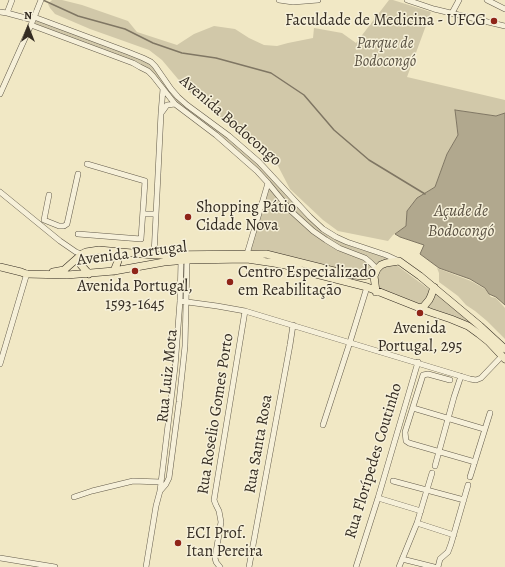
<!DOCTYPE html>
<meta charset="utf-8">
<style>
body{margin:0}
#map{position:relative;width:505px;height:567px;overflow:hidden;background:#f1e8c5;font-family:Alegreya,serif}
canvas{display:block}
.north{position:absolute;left:8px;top:8px;width:40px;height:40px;-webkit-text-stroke:3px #f6f0d9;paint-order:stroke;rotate:0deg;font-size:11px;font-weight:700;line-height:16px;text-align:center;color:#342c22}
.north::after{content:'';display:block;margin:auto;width:14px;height:18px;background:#342c22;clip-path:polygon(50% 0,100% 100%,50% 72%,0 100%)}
</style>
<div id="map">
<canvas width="505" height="567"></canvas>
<div class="north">N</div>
</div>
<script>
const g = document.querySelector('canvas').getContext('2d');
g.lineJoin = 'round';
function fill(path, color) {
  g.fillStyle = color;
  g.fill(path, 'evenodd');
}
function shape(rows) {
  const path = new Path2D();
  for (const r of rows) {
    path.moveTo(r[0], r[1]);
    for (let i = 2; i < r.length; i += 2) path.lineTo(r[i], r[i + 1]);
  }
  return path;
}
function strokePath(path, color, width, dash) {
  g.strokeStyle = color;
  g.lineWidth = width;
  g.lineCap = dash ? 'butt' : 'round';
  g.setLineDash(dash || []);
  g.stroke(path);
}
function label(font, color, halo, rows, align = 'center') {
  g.font = font + ' Alegreya,serif';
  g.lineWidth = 3;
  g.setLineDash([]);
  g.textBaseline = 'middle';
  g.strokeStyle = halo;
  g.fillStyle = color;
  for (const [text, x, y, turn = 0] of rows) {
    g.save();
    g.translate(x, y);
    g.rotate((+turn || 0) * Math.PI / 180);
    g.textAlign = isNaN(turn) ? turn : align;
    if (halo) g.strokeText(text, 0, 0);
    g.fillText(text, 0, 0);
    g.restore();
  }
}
fill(shape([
 [52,0,62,0,82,5,128,21,137,32,177,45,194,34,214,26,235,29,249,38,264,45,277,46,288,43,313,38,314,28,342,33,356,43,389,0,393,0,431,12,407,77,505,100,505,113,496,116,455,110,458,135,447,154,435,187,417,198,407,211,406,226,393,235,388,241,338,231,323,220,290,189,278,166,249,138,212,111,188,91,162,60,149,50,90,29,55,14,50,8,48,4],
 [36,20,141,59,148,63,152,66,169,90,219,130,259,164,311,220,345,244,361,250,384,256,388,259,377,265,340,247,318,233,297,214,264,176,176,103,151,72,145,67,136,62,34,24],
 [269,187,314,234,364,259,375,269,369,274,356,274,250,252],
 [395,264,430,290,428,296,423,304,418,305,379,289,376,279,381,268],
 [437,268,471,281,485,289,491,297,496,298,505,308,505,339,487,321,475,311,466,305,458,296,439,282,439,273],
 [434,290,505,351,505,355,490,340,424,308]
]), '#d1c8a9');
const water = shape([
 [455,110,496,116,505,113,505,305,496,297,489,294,485,288,470,279,439,268,420,254,424,245,400,237,395,234,406,226,407,211,417,198,435,187,447,154,458,135,455,110]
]);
fill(water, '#b1a88e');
strokePath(water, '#7f7663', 1);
strokePath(shape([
 [43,0,78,16,125,29,153,43,182,53,216,58,271,73,304,95,334,130,369,160,425,194]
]), '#7f7663', 1.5);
const minor = shape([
 [279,0,293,2,318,0],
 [407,0,434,9,505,26],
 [487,0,505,9],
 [0,12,7,13,33,20],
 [7,13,12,0],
 [452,13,459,0],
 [34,17,128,52,143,58,151,62,155,66,171,89,178,97,187,105,229,136,259,162,310,217,323,229,336,237,347,242,386,255,399,261],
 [31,25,133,63,140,67,148,71,153,76,175,104,216,135,257,171,268,183,291,211,313,231,326,240,339,248,365,258,371,263,377,269],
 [0,94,31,25,41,0],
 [162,112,167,105,175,104],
 [0,192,60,241,76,252,82,254],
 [49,195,44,220,59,226,64,226,67,224,78,174],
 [143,214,156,214],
 [78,234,141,239,145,181,87,164],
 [247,254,268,183],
 [154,255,161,113,163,89],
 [180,301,217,306,245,311,470,379,476,380,481,378,502,356],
 [0,364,27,273],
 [450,380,428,374,423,375,405,432,406,441,409,443,475,462],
 [413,408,484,429],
 [323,425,350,342,367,287],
 [435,466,454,397,461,376],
 [470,477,490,413],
 [393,481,464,500],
 [160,491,166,484,169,478,179,402,185,346,187,260],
 [74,497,92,491,133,481,161,482],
 [378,498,421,511],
 [417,523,454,535],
 [0,558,55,567],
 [402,559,434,567],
 [146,567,156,506,160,491,175,367,180,301,181,261],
 [220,567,216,562,215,558,221,522,219,511,216,505,214,500,245,311],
 [249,567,290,345,293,325],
 [356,567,378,498,418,362],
 [399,567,417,523,432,473],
 [438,567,440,559,448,552,451,544,468,485]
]);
const major = shape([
 [79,257,79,260,81,265,89,274],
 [0,267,21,272,26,274,67,275,114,271,164,262,187,260,247,259,274,263,285,265,304,271,367,287,430,312,451,319,468,326,479,334,489,342,505,359],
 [114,271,118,261,117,252],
 [53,272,64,270,82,254,86,252,99,250,154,255,266,254,346,274,363,276,375,273],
 [376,292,374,276,377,269,381,265,386,263,399,261,420,276,480,326,505,349],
 [420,309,424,306,429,300,431,296,434,287]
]);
strokePath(minor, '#635b4b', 6);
strokePath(major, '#342c22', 8);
strokePath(minor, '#f6f0d9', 5);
strokePath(major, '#f1e8c5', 7);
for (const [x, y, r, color] of [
 [494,21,4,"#8f2418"],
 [188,217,4,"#8f2418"],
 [135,271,4,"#8f2418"],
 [230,282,4,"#8f2418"],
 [420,313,4,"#8f2418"],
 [178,543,4,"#8f2418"]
]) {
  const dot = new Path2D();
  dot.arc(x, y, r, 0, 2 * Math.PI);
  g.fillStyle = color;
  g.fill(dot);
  strokePath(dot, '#f6f0d9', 1.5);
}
label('16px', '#342c22', '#f6f0d9', [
 ["Faculdade de Medicina - UFCG",486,21,"right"],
 ["Shopping Pátio",196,208],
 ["Cidade Nova",196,226],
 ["Centro Especializado",238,273],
 ["em Reabilitação",238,291],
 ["Avenida Portugal,",135,287,"center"],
 ["1593-1645",135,305,"center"],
 ["Avenida",420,329,"center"],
 ["Portugal, 295",420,347,"center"],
 ["ECI Prof.",186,534],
 ["Itan Pereira",186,552]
], 'left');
label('italic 16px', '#5b5344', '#f6f0d9', [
 ["Parque de",385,44],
 ["Bodocongó",385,62]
]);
label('16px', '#342c22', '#f6f0d9', [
 ["Avenida Bodocongo",230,121,41],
 ["Avenida Portugal",132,254,-7],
 ["Rua Luiz Mota",168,376,-84],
 ["Rua Roselio Gomes Porto",216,414,-81],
 ["Rua Santa Rosa",259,444,-80],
 ["Rua Florípedes Coutinho",374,461,-73]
]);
label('italic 17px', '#5a5142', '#f6f0d9', [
 ["Açude de",461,212],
 ["Bodocongó",461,232]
]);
</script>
